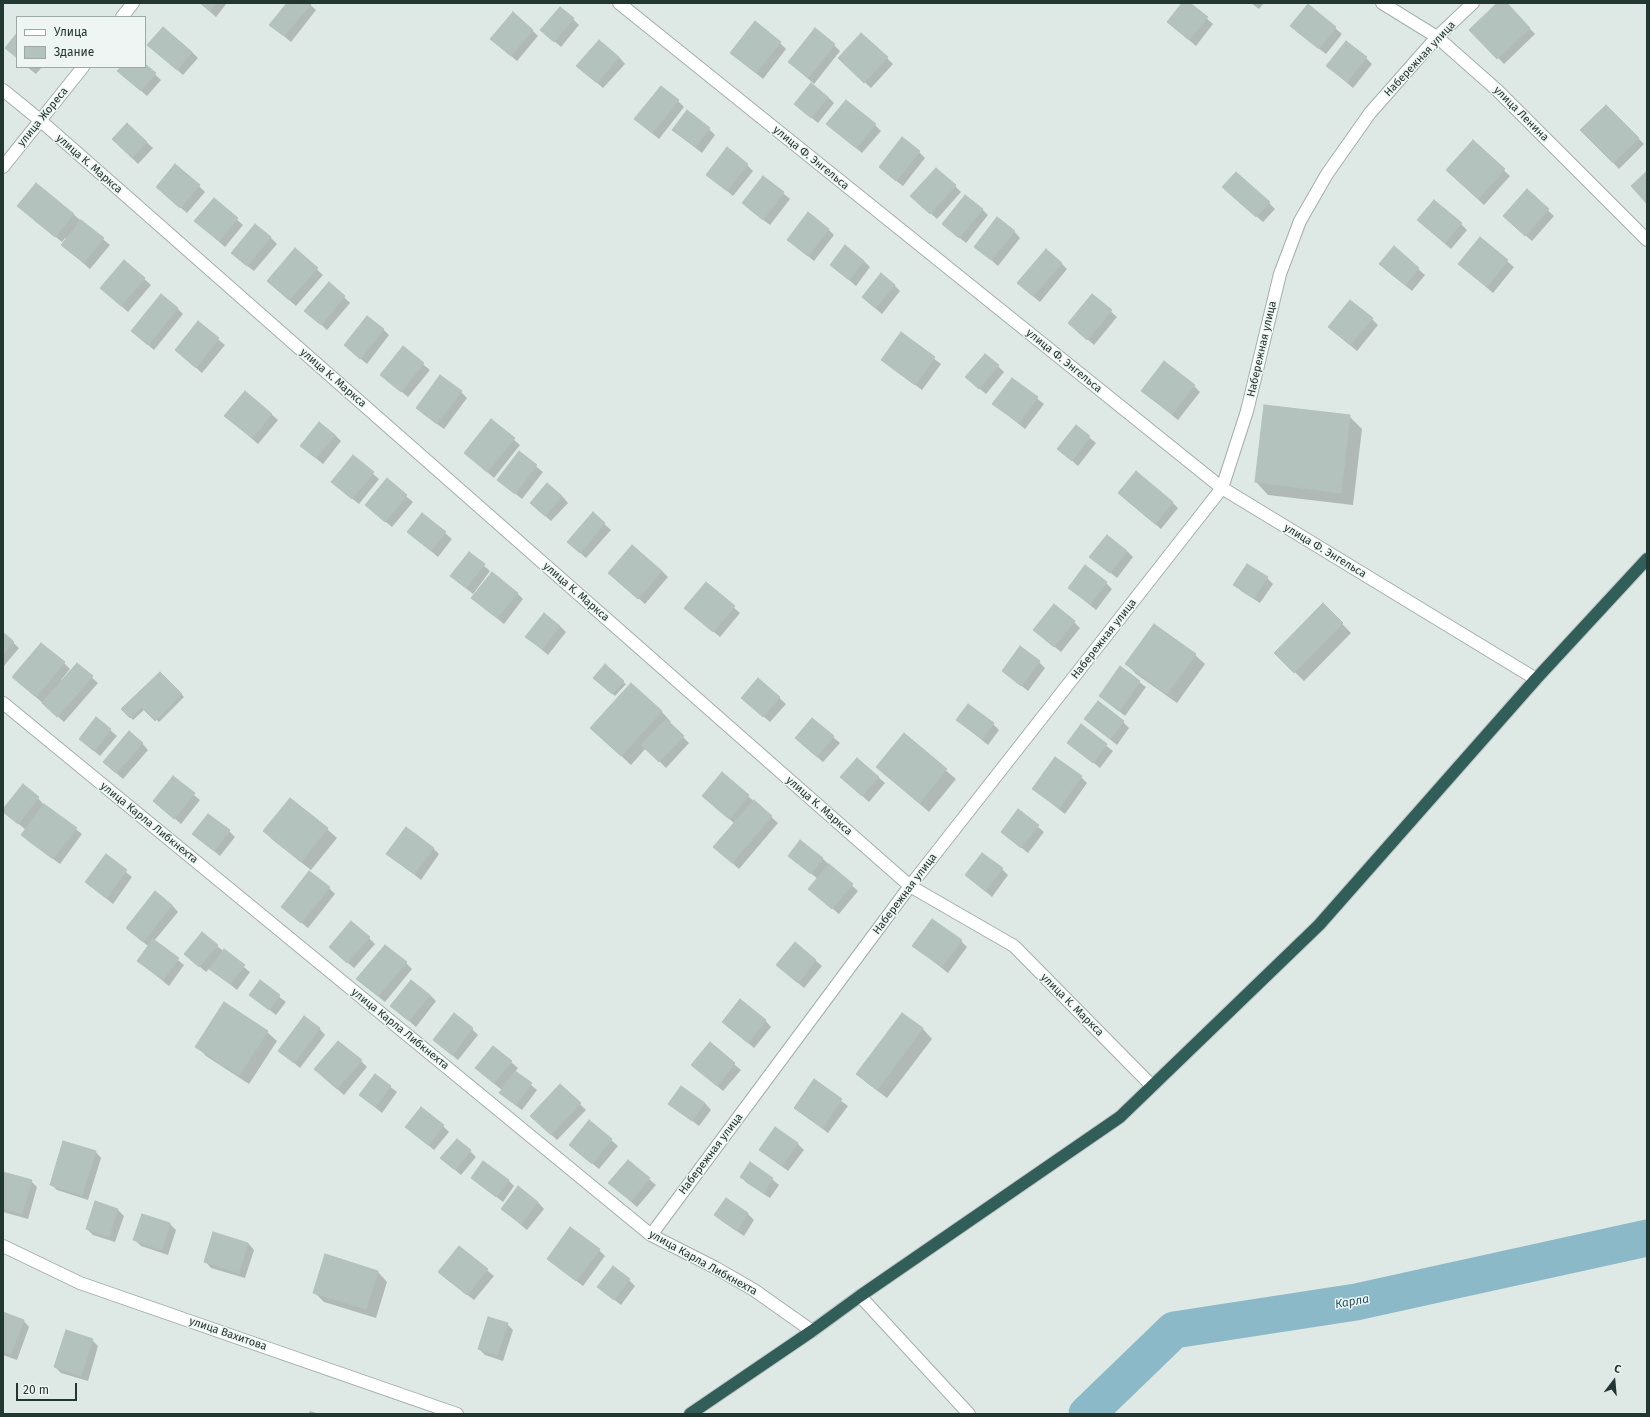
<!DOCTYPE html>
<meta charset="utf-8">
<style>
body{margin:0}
#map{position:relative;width:1650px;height:1417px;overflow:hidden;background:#dee8e5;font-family:"Fira Sans",sans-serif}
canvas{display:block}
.frame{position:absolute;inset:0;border:4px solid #223632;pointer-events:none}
.legend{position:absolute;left:16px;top:16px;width:130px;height:52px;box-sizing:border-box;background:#eef5f2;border:1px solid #9ca9a5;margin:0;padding:5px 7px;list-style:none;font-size:12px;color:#223632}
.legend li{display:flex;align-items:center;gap:8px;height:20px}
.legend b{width:20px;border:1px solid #9ca9a5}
.north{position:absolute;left:1594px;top:1361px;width:40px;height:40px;-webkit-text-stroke:3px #eef5f2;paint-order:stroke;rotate:16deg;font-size:11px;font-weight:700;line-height:16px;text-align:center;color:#223632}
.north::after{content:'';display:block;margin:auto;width:14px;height:18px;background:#223632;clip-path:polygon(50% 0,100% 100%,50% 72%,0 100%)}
.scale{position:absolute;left:16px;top:1383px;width:61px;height:18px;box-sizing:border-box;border:2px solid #223632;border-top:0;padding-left:5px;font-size:12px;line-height:14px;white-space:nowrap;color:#223632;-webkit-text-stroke:3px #eef5f2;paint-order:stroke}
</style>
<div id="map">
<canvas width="1650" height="1417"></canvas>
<div class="frame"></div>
<ul class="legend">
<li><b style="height:5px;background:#fff"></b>Улица</li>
<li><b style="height:11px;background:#b4c2be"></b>Здание</li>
</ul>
<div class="north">С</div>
<div class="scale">20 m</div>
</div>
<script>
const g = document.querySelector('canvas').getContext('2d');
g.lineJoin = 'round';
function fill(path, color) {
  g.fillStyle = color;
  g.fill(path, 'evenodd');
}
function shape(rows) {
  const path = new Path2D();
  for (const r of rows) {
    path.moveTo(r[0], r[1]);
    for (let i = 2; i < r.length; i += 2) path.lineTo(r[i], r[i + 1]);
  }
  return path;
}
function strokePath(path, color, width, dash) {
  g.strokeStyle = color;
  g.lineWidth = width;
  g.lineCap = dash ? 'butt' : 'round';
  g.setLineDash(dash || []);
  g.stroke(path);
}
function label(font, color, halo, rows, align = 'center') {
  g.font = font + ' "Fira Sans",sans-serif';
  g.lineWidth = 3;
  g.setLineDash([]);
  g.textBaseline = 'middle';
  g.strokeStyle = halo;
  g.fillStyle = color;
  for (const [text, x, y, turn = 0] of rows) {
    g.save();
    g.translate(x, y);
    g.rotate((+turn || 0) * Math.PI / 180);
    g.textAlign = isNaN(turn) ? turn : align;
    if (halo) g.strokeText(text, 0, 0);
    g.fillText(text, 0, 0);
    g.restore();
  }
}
fill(shape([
 [200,3,227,3,216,17],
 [288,3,308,3,316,10,291,42,271,25],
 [1184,3,1189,3,1213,24,1196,46,1168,22],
 [1251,3,1264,3,1259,9],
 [1499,3,1505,3,1535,34,1504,64,1471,30],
 [1308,5,1342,34,1326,54,1297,32],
 [573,19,579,25,561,47,548,36],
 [532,30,538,36,517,61,498,45],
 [780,43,786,49,763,79,731,53],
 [149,45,192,52,198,58,183,75],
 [834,45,840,51,814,84,789,62],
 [619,57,625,64,603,88,584,72],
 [887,58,893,64,871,88,845,64],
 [1366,58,1372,64,1353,88,1327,66],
 [145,65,161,80,147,96,125,77,123,67,145,67],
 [27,67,42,67,36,74],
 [828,97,834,103,818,123,802,110],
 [678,101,684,107,659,139,642,125],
 [1606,106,1644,144,1619,169,1582,130],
 [127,124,153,148,138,164,113,139],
 [875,125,881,131,862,153,834,130],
 [709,129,715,135,702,153,673,130],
 [1473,142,1510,176,1484,205,1447,170],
 [919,152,925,158,903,186,886,173],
 [747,165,753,171,733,196,707,174],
 [764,177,790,199,770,225,749,209],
 [199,186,205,192,187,213,163,193],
 [955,186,961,192,937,219,918,202],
 [1527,191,1554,216,1532,241,1510,222],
 [1230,193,1269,203,1275,209,1263,222],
 [214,199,243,225,225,247,202,227],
 [982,209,988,215,966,243,943,224],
 [25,212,73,214,110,245,90,269,62,245,67,239,65,238,62,242],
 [1461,224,1467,230,1451,249,1424,226],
 [828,229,834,235,814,261,788,240],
 [1014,231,1020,238,998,266,975,246],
 [270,237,277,244,254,271,238,259],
 [1480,239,1514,267,1493,293,1459,264],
 [1394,248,1425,275,1412,291,1386,270],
 [295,250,323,275,296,306,274,287],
 [124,261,151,285,128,312,101,288],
 [864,261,870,267,856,286,831,265],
 [1061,263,1067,269,1040,302,1024,289],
 [894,285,900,291,882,314,869,303],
 [1092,295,1117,317,1094,345,1069,323],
 [344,297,350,303,327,330,306,311],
 [177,308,183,314,154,350,132,331],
 [1372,319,1378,325,1357,351,1329,327],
 [198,323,225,345,202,373,176,350],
 [383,329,389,335,367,364,351,351],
 [901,334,941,364,922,390,882,360],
 [403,348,430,370,408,397,381,375],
 [998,366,1004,372,986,394,973,383],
 [1012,379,1044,404,1025,429,994,404],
 [1194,386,1200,392,1178,420,1142,391],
 [461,392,467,398,444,429,423,414],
 [1265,406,1349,416,1362,429,1353,505,1268,495,1256,482],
 [271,414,278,420,258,444,226,416],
 [492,421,520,445,494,478,465,453],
 [1076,427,1096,443,1078,466,1059,449],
 [335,435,341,441,323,464,308,452],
 [519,453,543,472,522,499,498,480],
 [353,457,379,479,359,504,339,488],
 [387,480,413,502,392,527,372,511],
 [562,496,568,503,551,521,537,509],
 [1125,499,1172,502,1178,508,1161,529],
 [422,514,452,539,438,557,415,538],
 [593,514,611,530,586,558,575,548],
 [1127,551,1133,557,1117,578,1091,557],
 [469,553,490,571,473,594,458,582],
 [662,571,668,577,645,604,616,579],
 [1267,578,1273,584,1260,603,1241,591,1235,584],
 [1106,583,1112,589,1096,610,1069,588],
 [706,584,740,613,720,637,692,614],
 [517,593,523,599,504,624,479,604],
 [1323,604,1351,633,1304,681,1275,653],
 [1074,622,1080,628,1061,652,1034,630],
 [560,626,566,632,548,655,527,637],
 [3,633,19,648,3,667],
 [1195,655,1205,664,1177,703,1136,674,1127,664],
 [1039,662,1045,668,1028,691,1003,671],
 [64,663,70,669,61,680,63,681,77,664,98,683,64,722,20,683],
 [1120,668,1146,687,1125,716,1100,696],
 [160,673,184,697,159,722,145,709,133,720,123,709],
 [594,678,623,682,626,684,615,696],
 [759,680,786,704,770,722,749,704],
 [631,685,662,712,671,722,669,723,689,743,666,768,646,748,631,765,601,737],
 [96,718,117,736,100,756,80,739],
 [812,719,840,743,823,762,802,744],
 [1085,719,1123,722,1129,728,1117,745],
 [957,720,993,724,999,730,988,745],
 [1081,726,1113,751,1100,768,1069,743],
 [904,735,956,779,929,812,877,767],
 [142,743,148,750,123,779,110,768],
 [173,777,200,800,181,824,154,801],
 [878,777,885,783,869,802,848,783],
 [1081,777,1087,783,1065,814,1033,789],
 [23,785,38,798,44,805,82,834,60,864,28,841,26,830,3,811],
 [748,796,778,823,739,869,721,853,735,824,710,802],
 [1019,811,1044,832,1028,853,1002,832],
 [327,829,337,838,311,870,274,841,264,831],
 [229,831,235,837,220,856,193,834],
 [800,841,823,859,858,891,839,914,816,895,818,879,789,856],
 [433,848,439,854,421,880,387,853],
 [106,856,132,877,113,904,86,882],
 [1002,869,1008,875,992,897,966,875],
 [329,888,335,894,308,928,282,907],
 [172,905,178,912,154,941,184,965,169,986,138,961,149,947,127,928],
 [369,938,375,944,354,968,336,953],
 [961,941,967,947,948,973,914,946],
 [217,946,250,972,237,990,210,968,206,972,185,954],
 [815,960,822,966,804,988,777,965],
 [406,963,412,969,385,1002,364,985],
 [260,982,286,1002,276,1015,250,995],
 [430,995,436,1001,416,1027,392,1006],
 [903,1014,923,1029,932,1039,887,1098,867,1083,858,1074],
 [765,1020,771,1027,754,1048,723,1022],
 [319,1028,325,1035,300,1068,279,1050],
 [472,1029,478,1035,458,1060,434,1040],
 [267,1032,277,1041,249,1084,206,1056,197,1046],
 [710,1044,741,1070,723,1091,692,1065],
 [493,1047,518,1068,515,1072,537,1090,522,1110,507,1099,501,1092,502,1090,482,1074],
 [361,1061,367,1067,344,1095,315,1069],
 [375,1075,397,1092,382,1113,360,1095],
 [814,1081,848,1106,828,1133,795,1108],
 [560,1085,586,1110,557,1140,538,1122],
 [705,1103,711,1110,699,1126,670,1104],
 [589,1121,618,1146,599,1169,570,1145],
 [443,1126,449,1132,434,1150,413,1133],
 [797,1143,804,1150,788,1171,760,1150],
 [95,1151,101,1158,88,1200,57,1190,51,1184],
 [470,1151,476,1157,461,1175,448,1164],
 [750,1164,772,1179,779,1185,770,1198,747,1183,741,1177],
 [3,1173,31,1181,37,1187,28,1219,3,1212],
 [472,1178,508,1180,514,1186,503,1202],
 [649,1179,656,1185,637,1207,616,1189],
 [726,1200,748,1214,754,1220,744,1236,722,1221,716,1215],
 [538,1202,544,1209,527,1230,502,1209],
 [118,1210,124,1216,115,1242,93,1235,87,1229],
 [143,1215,170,1224,176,1230,168,1255,141,1246,135,1240],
 [248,1243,254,1250,245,1278,211,1268,205,1261],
 [459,1247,494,1276,474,1300,445,1278],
 [599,1250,605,1256,583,1286,548,1259],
 [326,1256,378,1272,387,1282,376,1318,324,1302,314,1292],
 [629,1280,635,1286,621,1305,598,1287],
 [3,1313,23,1320,29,1327,17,1360,3,1355],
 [507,1324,513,1330,503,1361,485,1355,479,1349],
 [92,1340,98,1346,88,1381,61,1373,55,1367],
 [310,1411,320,1414,309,1414]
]), '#0003');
strokePath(shape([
 [1087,1414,1174,1330,1356,1302,1647,1238]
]), '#8cb9c8', 37);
const building = shape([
 [200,3,216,3,210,11,200,3],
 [287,3,311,4,284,36,269,25,287,3],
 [1182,3,1190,3,1208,17,1189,40,1167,22,1182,3],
 [1497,3,1507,3,1530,28,1497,59,1469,30,1497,3],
 [1308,4,1336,27,1319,49,1290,26,1308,4],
 [560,7,574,18,554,42,540,30,560,7],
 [513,12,533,30,511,56,490,39,513,12],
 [755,21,781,42,756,73,730,53,755,21],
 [163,27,192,52,177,70,147,45,163,27],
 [815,28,835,44,808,78,788,62,815,28],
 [17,33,17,58,5,48,17,33],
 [861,33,888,57,864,83,838,58,861,33],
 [599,40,619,57,597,83,576,66,599,40],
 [1346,41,1367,57,1347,82,1326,66,1346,41],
 [145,64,156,73,141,91,117,71,121,67,145,67,145,64],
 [811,83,828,97,811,118,794,104,811,83],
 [661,86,679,100,652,133,634,119,661,86],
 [846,100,876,124,856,148,826,124,846,100],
 [1606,105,1639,138,1613,163,1580,130,1606,105],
 [687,110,710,128,695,147,672,130,687,110],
 [127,123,147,142,132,158,112,139,127,123],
 [902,137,920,151,896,181,879,167,902,137],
 [1473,140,1505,169,1478,199,1446,170,1473,140],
 [727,147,748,164,727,191,706,175,727,147],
 [175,164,200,185,180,208,156,187,175,164],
 [936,168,956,185,930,214,910,196,936,168],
 [1647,171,1647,204,1631,186,1647,171],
 [1236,172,1270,202,1256,217,1222,187,1236,172],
 [763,176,784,192,763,220,742,203,763,176],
 [36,183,74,214,55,237,17,206,36,183],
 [1527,189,1549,209,1525,236,1503,216,1527,189],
 [965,195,983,209,959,238,942,224,965,195],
 [214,198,238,218,219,241,194,221,214,198],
 [1434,200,1462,223,1445,243,1417,220,1434,200],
 [808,212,829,229,808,256,787,240,808,212],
 [997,217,1015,231,991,260,974,247,997,217],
 [81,220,104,238,84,263,61,245,81,220],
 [255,224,271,237,247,266,231,253,255,224],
 [1480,237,1508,260,1487,287,1458,264,1480,237],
 [845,245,864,261,849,280,830,265,845,245],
 [1394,246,1419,268,1405,285,1379,264,1394,246],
 [295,248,318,268,289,300,267,281,295,248],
 [1046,249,1062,263,1033,296,1017,283,1046,249],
 [124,260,145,278,121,306,100,288,124,260],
 [881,273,895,285,875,308,862,297,881,273],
 [329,282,345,296,321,325,304,311,329,282],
 [161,294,178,308,148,345,131,331,161,294],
 [1092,294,1112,310,1087,340,1068,323,1092,294],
 [1350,300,1373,318,1350,345,1328,327,1350,300],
 [367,316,384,329,360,359,344,345,367,316],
 [198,321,219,338,196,368,175,350,198,321],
 [901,332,935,357,915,385,881,360,901,332],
 [403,346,424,363,401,392,380,375,403,346],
 [985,354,999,365,979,389,965,377,985,354],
 [1164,361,1195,385,1172,414,1141,391,1164,361],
 [440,375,462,391,437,424,416,408,440,375],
 [1012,378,1038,397,1019,423,992,404,1012,378],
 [245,391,272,414,252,438,224,416,245,391],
 [1264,405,1350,415,1341,493,1255,482,1264,405],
 [491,419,515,438,487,472,464,453,491,419],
 [319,422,335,435,316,458,300,446,319,422],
 [1076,425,1090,436,1072,461,1057,449,1076,425],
 [519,451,537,465,515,494,497,480,519,451],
 [353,455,374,472,352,499,331,482,353,455],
 [1136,471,1173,502,1155,524,1118,493,1136,471],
 [387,478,407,495,385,522,365,505,387,478],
 [547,483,562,496,545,516,530,503,547,483],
 [593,512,605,523,580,553,567,542,593,512],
 [422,513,446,532,431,551,407,532,422,513],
 [1107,535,1127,551,1110,573,1089,557,1107,535],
 [632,545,662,571,638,599,608,573,632,545],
 [469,552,485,564,466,588,450,576,469,552],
 [1247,564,1268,577,1254,598,1233,585,1247,564],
 [1085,565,1107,582,1090,604,1068,588,1085,565],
 [492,572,518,593,497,618,471,598,492,572],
 [706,582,735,606,713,632,684,608,706,582],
 [1323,603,1343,623,1294,673,1274,653,1323,603],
 [1054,604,1075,621,1054,647,1033,630,1054,604],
 [544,613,560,626,542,649,525,637,544,613],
 [1154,624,1196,654,1167,694,1125,664,1154,624],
 [3,632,14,642,3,654,3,632],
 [41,643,65,662,36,697,12,677,41,643],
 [1020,646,1040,661,1021,686,1002,671,1020,646],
 [77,663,93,676,57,717,42,703,77,663],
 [605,664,624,681,612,694,593,678,605,664],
 [1120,666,1140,681,1119,711,1099,696,1120,666],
 [160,672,182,694,155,721,141,707,130,718,121,709,160,672],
 [758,678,780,697,763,717,741,698,758,678],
 [631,683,662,711,621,756,590,728,631,683],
 [1098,701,1124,721,1110,739,1084,719,1098,701],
 [968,704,994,723,982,739,956,720,968,704],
 [96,717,111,729,94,751,79,739,96,717],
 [812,718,834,736,817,757,795,738,812,718],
 [666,719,684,736,659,762,641,745,666,719],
 [1081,724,1107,744,1093,763,1067,743,1081,724],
 [129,731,143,743,116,773,103,762,129,731],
 [904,733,947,769,919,803,876,767,904,733],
 [1055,757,1082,776,1059,808,1032,789,1055,757],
 [857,758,879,777,862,796,840,777,857,758],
 [722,772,749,795,729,819,702,796,722,772],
 [173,776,195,793,174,819,153,801,173,776],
 [23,784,39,797,18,824,3,812,3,809,23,784],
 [290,798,328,828,301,862,263,831,290,798],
 [754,800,772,816,732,863,713,847,754,800],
 [44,804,77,828,53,859,21,835,44,804],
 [1018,809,1039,825,1021,848,1001,832,1018,809],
 [208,814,230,830,214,851,192,834,208,814],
 [406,827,434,848,414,874,386,854,406,827],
 [800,840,823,858,811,874,788,856,800,840],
 [982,853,1003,868,985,891,965,875,982,853],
 [106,854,127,870,106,898,85,882,106,854],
 [829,864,853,884,832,909,808,889,829,864],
 [309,871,330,887,301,923,281,907,309,871],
 [155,891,172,905,143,942,126,928,155,891],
 [932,919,962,940,942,967,912,946,932,919],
 [351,921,370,937,347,963,329,947,351,921],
 [202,932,218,945,199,967,184,954,202,932],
 [153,939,179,958,163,980,137,961,153,939],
 [795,942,816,960,798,983,776,965,795,942],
 [385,945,407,962,378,996,356,979,385,945],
 [224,949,245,965,230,984,209,969,224,949],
 [260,980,280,995,269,1010,249,995,260,980],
 [411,980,430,995,409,1021,390,1006,411,980],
 [740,999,766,1020,748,1043,722,1022,740,999],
 [224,1002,268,1031,239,1075,195,1047,224,1002],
 [454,1013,473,1028,452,1055,433,1040,454,1013],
 [902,1013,923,1028,877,1090,856,1074,902,1013],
 [304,1016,320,1028,294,1063,278,1051,304,1016],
 [338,1041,362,1060,337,1089,314,1069,338,1041],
 [710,1042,735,1063,717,1086,691,1065,710,1042],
 [493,1046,512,1061,494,1083,475,1068,493,1046],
 [515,1071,532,1083,516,1105,499,1093,515,1071],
 [375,1074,391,1086,375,1107,359,1095,375,1074],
 [814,1079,842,1099,822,1128,794,1108,814,1079],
 [560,1084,581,1103,551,1135,530,1116,560,1084],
 [681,1086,705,1103,692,1121,668,1104,681,1086],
 [421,1107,444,1125,428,1145,405,1127,421,1107],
 [589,1120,612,1139,592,1164,569,1145,589,1120],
 [775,1127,798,1143,782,1166,759,1150,775,1127],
 [457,1139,471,1150,455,1170,440,1158,457,1139],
 [63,1141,96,1151,82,1195,50,1185,63,1141],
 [628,1160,650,1178,631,1201,608,1183,628,1160],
 [483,1161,509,1180,496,1197,471,1178,483,1161],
 [750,1162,773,1178,763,1193,740,1177,750,1162],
 [3,1172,32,1180,22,1214,3,1208,3,1172],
 [518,1186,538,1202,521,1224,501,1209,518,1186],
 [726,1198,748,1213,737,1231,714,1215,726,1198],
 [95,1201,118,1209,109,1237,86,1229,95,1201],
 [142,1214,170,1223,162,1250,133,1240,142,1214],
 [570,1227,600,1249,576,1281,547,1259,570,1227],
 [213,1232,248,1243,239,1273,204,1262,213,1232],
 [459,1246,488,1269,467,1295,438,1272,459,1246],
 [325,1254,378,1271,366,1309,313,1293,325,1254],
 [613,1266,630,1279,614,1300,597,1287,613,1266],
 [3,1312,24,1320,11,1354,3,1351,3,1312],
 [488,1317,508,1323,497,1355,478,1349,488,1317],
 [66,1330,93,1339,81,1376,54,1367,66,1330]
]);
fill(building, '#b4c2be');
strokePath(building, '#b2c1bc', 1);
const minor = shape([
 [619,3,1222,488,1536,679],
 [1382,3,1437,37,1497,90,1647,240],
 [122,17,133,3],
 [3,90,41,121,910,886,1014,946,1152,1086],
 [3,167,83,67],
 [3,703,651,1235,716,1268,754,1290,812,1331],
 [651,1235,910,886,1222,488,1247,411,1280,274,1300,221,1327,174,1370,113,1437,37,1473,3],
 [3,1246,80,1283,457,1414],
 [860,1296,969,1414]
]);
const highway = shape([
 [690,1414,812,1331,860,1296,1120,1117,1319,925,1536,679,1647,559]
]);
strokePath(minor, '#a2afac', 14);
strokePath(highway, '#bdc3c2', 14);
strokePath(minor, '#fff', 12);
strokePath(highway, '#315e59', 12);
label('11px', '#223632', '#eef5f2', [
 ["Набережная улица",1420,59,-47],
 ["улица Ленина",1521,114,45],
 ["улица Жореса",43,117,-51],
 ["улица Ф. Энгельса",811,158,39],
 ["улица К. Маркса",89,164,41],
 ["Набережная улица",1262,349,-77],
 ["улица Ф. Энгельса",1064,361,39],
 ["улица К. Маркса",333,378,41],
 ["улица Ф. Энгельса",1325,551,31],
 ["улица К. Маркса",576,592,41],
 ["Набережная улица",1104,639,-52],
 ["улица К. Маркса",819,806,41],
 ["улица Карла Либкнехта",149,823,39],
 ["Набережная улица",905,894,-53],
 ["улица К. Маркса",1072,1005,45],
 ["улица Карла Либкнехта",400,1029,39],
 ["Набережная улица",711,1154,-53],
 ["улица Карла Либкнехта",703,1263,29],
 ["улица Вахитова",228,1334,19]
]);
label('italic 12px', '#23586a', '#eef5f2', [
 ["Карла",1352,1302,-10]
]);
</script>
